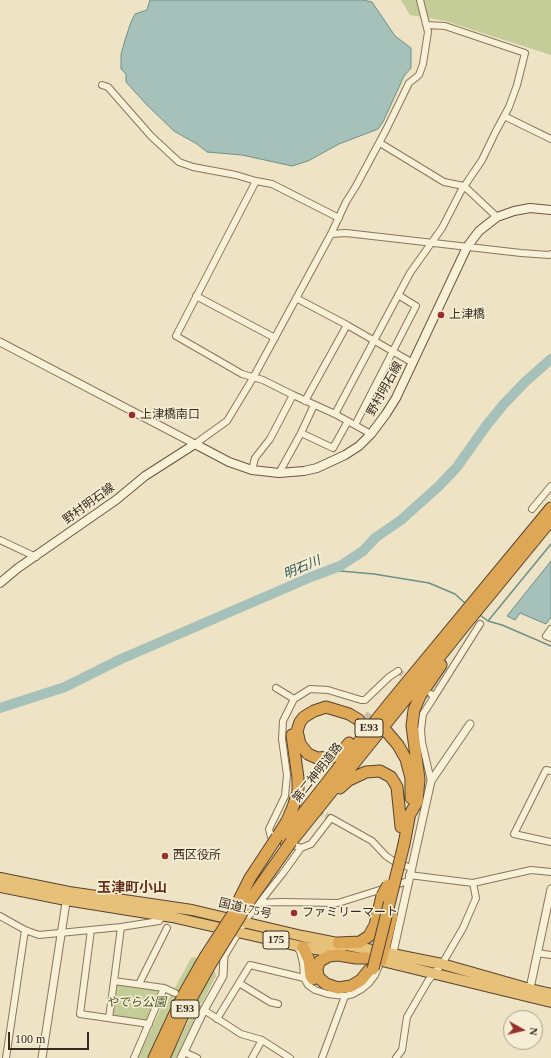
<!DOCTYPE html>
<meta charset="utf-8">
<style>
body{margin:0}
#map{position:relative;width:551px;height:1058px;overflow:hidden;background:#eee3c4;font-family:"Times New Roman",serif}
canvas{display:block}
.north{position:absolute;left:503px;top:1010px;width:40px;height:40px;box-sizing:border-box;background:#f5edd4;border:1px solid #aaa08c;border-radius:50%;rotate:98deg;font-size:11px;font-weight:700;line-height:16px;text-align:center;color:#392c1f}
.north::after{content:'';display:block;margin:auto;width:14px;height:18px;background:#982f2b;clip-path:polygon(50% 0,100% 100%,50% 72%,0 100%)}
.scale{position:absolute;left:8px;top:1032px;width:81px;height:18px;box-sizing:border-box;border:2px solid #392c1f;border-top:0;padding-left:5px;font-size:12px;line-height:14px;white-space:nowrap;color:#392c1f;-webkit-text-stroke:3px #f5edd4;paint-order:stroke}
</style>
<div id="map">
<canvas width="551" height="1058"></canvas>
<div class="north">N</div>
<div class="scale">100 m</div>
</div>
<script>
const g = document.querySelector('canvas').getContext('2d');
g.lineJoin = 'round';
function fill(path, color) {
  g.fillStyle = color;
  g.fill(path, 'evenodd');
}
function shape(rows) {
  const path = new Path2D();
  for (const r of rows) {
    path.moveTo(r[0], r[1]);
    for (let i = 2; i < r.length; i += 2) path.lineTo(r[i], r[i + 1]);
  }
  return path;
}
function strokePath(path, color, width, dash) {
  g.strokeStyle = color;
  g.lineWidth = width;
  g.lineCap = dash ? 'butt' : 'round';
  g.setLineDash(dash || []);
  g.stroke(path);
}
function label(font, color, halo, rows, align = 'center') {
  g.font = font + ' "Times New Roman","Noto Sans JP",serif';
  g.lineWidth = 3.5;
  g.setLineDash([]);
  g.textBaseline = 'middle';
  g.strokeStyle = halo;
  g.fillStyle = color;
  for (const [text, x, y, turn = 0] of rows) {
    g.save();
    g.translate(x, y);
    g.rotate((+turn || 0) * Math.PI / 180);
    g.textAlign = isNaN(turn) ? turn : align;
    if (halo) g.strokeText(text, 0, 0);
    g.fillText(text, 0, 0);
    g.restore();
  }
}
fill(shape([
 [401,0,551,0,551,55,445,21,410,15],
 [195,957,198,959,179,991,175,988,191,958],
 [213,969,215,972,216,976,202,1003,196,1003],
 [119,984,159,990,161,992,148,1021,114,1016,111,1012,115,986],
 [172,996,175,998,147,1058,138,1058,165,999,168,997],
 [192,1014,195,1016,196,1019,178,1058,170,1058]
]), '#c4cc98');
const water = shape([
 [150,0,363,0,372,2,395,36,411,48,411,68,404,76,383,122,378,129,339,144,308,161,292,166,242,155,207,152,197,144,174,131,147,105,126,82,126,74,121,69,121,54,126,37,131,22,135,14,147,10,150,0],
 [551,561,551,617,546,624,520,613,515,620,507,616,551,561]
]);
fill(water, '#a6c1ba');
strokePath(water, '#6d9088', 1);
strokePath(shape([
 [329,570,374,574,429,583,455,594,466,604],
 [480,615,488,621,502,625,551,646],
 [488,621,551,544]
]), '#6d9088', 1.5);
strokePath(shape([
 [0,708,65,687,121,659,311,577,340,566,363,551,375,538,401,520,439,486,457,467,486,426,503,405,525,382,551,359]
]), '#a6c1ba', 10);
strokePath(shape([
 [398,671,412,681],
 [285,796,331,818],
 [188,1001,204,1010]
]), '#cabea3', 6, [6, 3]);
strokePath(shape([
 [364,716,382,729]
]), '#cabea3', 11, [11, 5.5]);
const minor = shape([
 [102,85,108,87,151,136,179,162,193,167,236,175,256,181,176,336,242,374,263,380,293,395,335,414,371,434],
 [504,116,551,139],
 [380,143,444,182,464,186,497,217],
 [256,181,272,184,339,218],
 [331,234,346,233,521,253,549,255,551,254],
 [196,296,275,338],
 [296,298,347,325,413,363],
 [305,401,347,325],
 [335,414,410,273,442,228,461,191,482,160,496,131,509,107,517,85,525,53,445,26,427,25],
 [355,425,416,306,398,295],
 [301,433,333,448,348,421],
 [195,444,227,421,253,378,331,234,346,202,356,186,386,130,409,83,419,75,423,64,428,32,420,0],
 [252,470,255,458,270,439,293,395],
 [279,473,301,433,314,405],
 [532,509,551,486],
 [0,540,36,557],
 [551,629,546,636,551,638],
 [276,688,294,699,310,689,328,690,361,700,365,700,389,677,398,671],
 [434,697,480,624],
 [551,771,546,770,514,834,551,842],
 [431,781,422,742,421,730,423,714,434,697,431,694],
 [278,839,271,837,269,829,285,796,287,775,282,739,283,721,294,699],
 [301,848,311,844,331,818,372,841,386,856,395,862,411,868],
 [409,875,473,883,531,870,551,872],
 [258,903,281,902,338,903,408,881],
 [0,916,25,930,39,935,121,927,114,981,164,988,175,993],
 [244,922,283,873,301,848,288,843],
 [121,927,159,921,164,915],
 [91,930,80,1014,149,1024],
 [297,948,300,951,303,963,304,978,308,985,315,990,328,994,345,996,353,994,362,989,369,983,375,975,381,961],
 [537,953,551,955],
 [239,983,270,1002,278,1004],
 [139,984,167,928],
 [204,1010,241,1034,262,1040,290,1058],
 [109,1018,114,981],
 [217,1019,250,965,304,978],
 [184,1052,197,1058],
 [6,1058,25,930],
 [134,1058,164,988],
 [252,1058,262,1040],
 [322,1058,345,996],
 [396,1058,402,1050,407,1017,428,981,442,964,463,928,476,898,473,883]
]);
const tertiary = shape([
 [0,342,195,444],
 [392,957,431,781,470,724],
 [529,993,551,889],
 [42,1058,67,896],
 [181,1058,204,1010,223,976,224,956,244,922]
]);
const secondary = shape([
 [0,583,18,568,116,500,145,476,195,444,229,462,252,470,279,473,304,471,317,468,345,455,359,446,371,434,386,414,396,398,467,247,479,231,497,217,514,211,530,208,551,210]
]);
const trunk = shape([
 [0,878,69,892,192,910,302,936,442,964,530,989,551,994],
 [0,887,66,900,172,917,303,947,341,953],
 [374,959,551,1002]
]);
const motorway = shape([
 [387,732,398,745,406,759,411,778,411,798],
 [349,743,340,754,332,757,317,758,308,754,300,744,297,731,300,722,304,717,314,711,326,707,349,714,359,720],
 [340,788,349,780,366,772,380,771,391,777,397,787,401,827],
 [410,814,417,802,419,779,412,726,414,710,420,696,441,665],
 [277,837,287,821,293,807,298,792,298,778,292,735],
 [283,839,343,762,389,704,551,508],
 [291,842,465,625,551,520],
 [404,844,409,818],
 [338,943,360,942,369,936,375,925,382,896],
 [303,947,309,960,311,976,313,979],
 [366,958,356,958,338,955,329,956,320,961,317,968,318,977,326,984,338,988,351,986,361,980,369,970],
 [381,961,392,915],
 [154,1058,184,994,205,957],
 [164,1058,186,1008,211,963]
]);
strokePath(minor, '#89755b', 8);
strokePath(tertiary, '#89755b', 9);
strokePath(secondary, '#6b563e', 10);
strokePath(trunk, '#57432f', 12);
strokePath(motorway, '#57432f', 13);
strokePath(minor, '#f9f0d8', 6);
strokePath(tertiary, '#f9f0d8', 7);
strokePath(secondary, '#f9f0d8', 8);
strokePath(trunk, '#e7c07a', 10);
strokePath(motorway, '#dda756', 11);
const motorwayBridge = shape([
 [382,896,388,885],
 [239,900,250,878,277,837],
 [205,957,246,894],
 [211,963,250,900,291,842],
 [373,969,404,844]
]);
strokePath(motorwayBridge, '#57432f', 13, []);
strokePath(motorwayBridge, '#dda756', 11);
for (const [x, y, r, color] of [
 [441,315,4,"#982f2b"],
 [132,415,4,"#982f2b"],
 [165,856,4,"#982f2b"],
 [294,913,4,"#982f2b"]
]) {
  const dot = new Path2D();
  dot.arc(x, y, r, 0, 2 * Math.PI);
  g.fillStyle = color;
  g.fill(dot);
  strokePath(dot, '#f5edd4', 1.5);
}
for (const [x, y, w] of [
 [369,728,28],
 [276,940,26],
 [185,1009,28]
]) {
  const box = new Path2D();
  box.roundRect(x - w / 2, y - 9, w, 18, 3);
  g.fillStyle = '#f5edd4';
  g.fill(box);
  strokePath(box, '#392c1f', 1);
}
label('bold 11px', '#392c1f', null, [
 ["E93",369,728],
 ["175",276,940],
 ["E93",185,1009]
]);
label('12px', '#392c1f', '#f5edd4', [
 ["上津橋",449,315],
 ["上津橋南口",140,415],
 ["西区役所",173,856],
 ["ファミリーマート",302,913]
], 'left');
label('12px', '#392c1f', '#f5edd4', [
 ["野村明石線",385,389,-61],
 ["野村明石線",89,504,-36],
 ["第二神明道路",318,773,-52],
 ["国道175号",245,909,13]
]);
label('italic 12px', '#475525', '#f5edd4', [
 ["やでら公園",136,1003]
]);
label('italic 13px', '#2e5858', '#f5edd4', [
 ["明石川",302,568,-23]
]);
label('bold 14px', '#65301e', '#f5edd4', [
 ["玉津町小山",132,888]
]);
</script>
